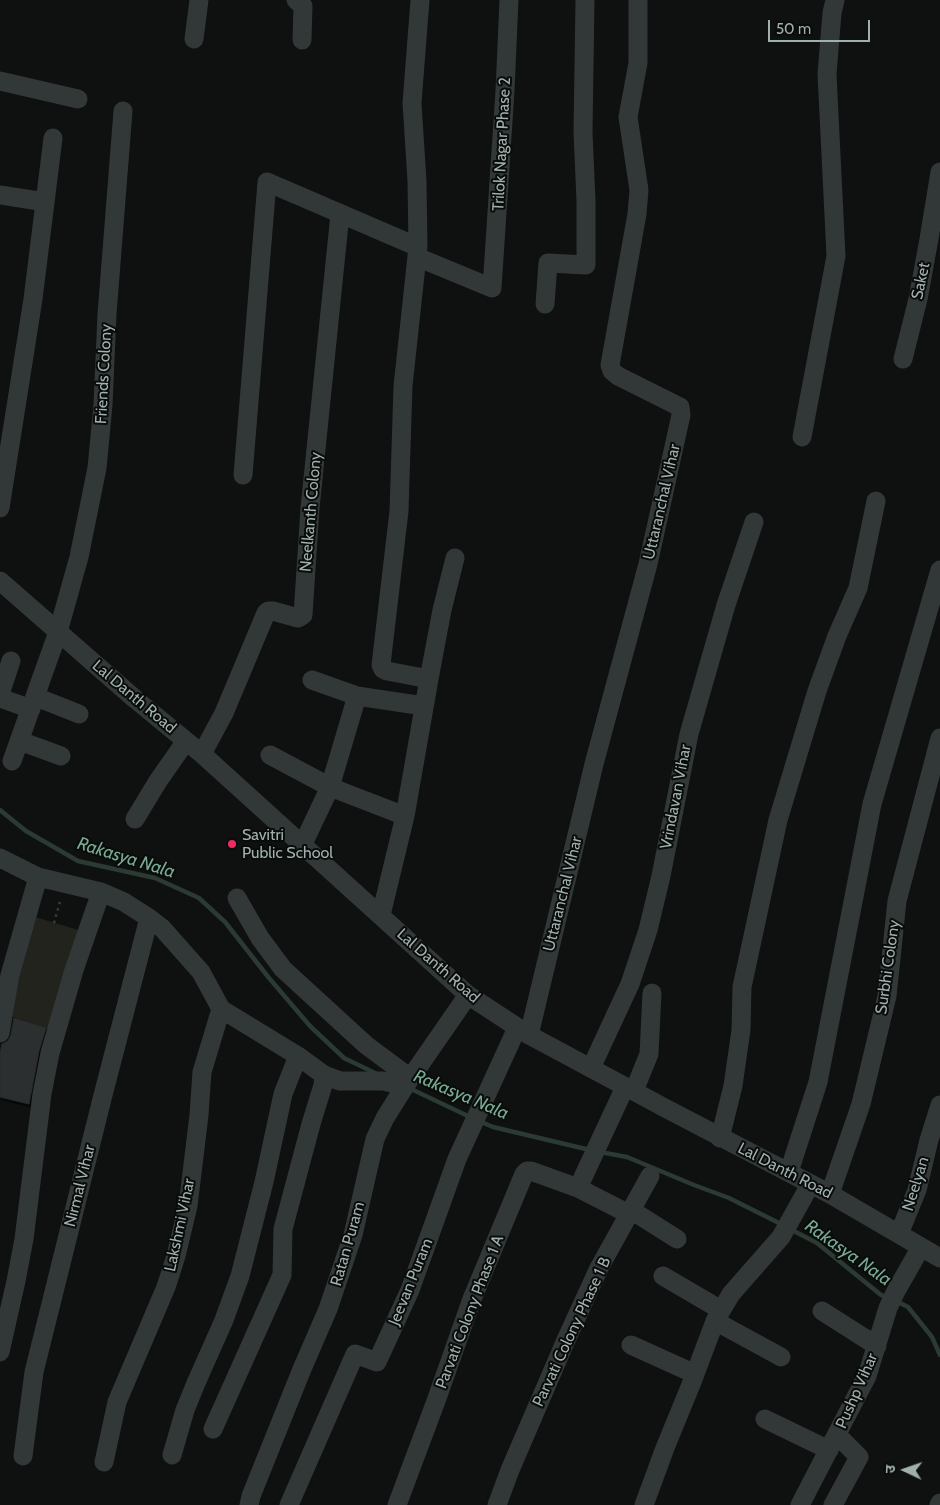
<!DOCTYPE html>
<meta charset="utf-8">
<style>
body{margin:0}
#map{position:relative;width:940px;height:1505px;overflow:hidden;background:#0f1010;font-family:Cabin,"Noto Sans Devanagari",sans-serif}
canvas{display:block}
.north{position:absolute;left:880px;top:1445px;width:50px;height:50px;-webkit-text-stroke:4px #0a0b0b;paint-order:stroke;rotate:273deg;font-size:14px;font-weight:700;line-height:20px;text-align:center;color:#a0b1ad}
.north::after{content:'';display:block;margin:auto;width:18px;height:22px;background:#a0b1ad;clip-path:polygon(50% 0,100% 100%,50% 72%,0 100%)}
.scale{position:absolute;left:768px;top:20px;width:102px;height:22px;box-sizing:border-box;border:2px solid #a0b1ad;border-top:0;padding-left:6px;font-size:15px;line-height:18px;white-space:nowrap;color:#a0b1ad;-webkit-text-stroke:4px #0a0b0b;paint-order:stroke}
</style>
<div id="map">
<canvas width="940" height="1505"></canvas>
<div class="north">उ</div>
<div class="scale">50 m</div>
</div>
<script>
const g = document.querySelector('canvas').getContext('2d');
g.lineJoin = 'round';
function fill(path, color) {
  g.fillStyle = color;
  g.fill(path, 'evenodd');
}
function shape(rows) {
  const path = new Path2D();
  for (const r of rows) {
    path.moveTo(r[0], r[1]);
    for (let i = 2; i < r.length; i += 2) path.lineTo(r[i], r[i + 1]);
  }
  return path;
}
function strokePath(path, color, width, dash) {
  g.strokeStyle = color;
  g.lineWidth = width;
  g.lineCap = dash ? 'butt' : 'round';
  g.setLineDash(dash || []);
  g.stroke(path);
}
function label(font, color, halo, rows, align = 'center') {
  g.font = font + ' Cabin,sans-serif';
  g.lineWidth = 4;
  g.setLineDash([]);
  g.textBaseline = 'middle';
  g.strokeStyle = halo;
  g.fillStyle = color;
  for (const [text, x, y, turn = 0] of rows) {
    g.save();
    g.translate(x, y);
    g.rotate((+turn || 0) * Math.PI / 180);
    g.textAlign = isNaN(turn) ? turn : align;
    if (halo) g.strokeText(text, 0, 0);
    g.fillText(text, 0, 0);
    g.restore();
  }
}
fill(shape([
 [32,916,82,931,52,1030,8,1015]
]), '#22231c');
fill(shape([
 [45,1029,56,1035,40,1110,4,1101,0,1099,0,1059]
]), '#0007');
strokePath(shape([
 [0,810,26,831,78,861,155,878,199,898,225,922,269,978,310,1026,344,1058,377,1074],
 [409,1088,470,1117],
 [479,1121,493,1127,590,1150],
 [600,1152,627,1157,694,1185,729,1198,783,1225],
 [790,1229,817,1243,881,1295,887,1297],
 [896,1301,908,1307,932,1337,940,1355]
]), '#2b3a33', 4.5);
const building = shape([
 [14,1018,46,1028,39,1051,29,1104,0,1097,0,1053,2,1044,8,1041,11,1035,14,1018]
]);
fill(building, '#2c2f2f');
strokePath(building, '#292c2c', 1);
strokePath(shape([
 [54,923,61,898]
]), '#363c3b', 2.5, [2.5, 4]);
strokePath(shape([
 [296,0,303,6,302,40],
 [420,0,412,103,417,181,418,247,403,386,399,511,381,665,383,669,387,671,429,679],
 [194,39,199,0],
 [0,81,78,99],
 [0,195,45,202],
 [417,257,492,288,505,91,509,0],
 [545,304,548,263,586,265,586,201,583,132,585,0],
 [903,359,918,299,929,239,940,172],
 [802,437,836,256,827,74,832,13,835,0],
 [243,475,267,182,418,247],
 [0,508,33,299,53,138],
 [0,581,135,699,202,754,468,995,529,1035,665,1108,830,1194,940,1258],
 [312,680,357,696],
 [0,694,11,661],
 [36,697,79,714],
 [0,698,31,709],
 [20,741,61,756],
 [202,754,224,713,266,613,268,611,273,611,298,618,303,615,310,508,340,214],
 [270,755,330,787,405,816],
 [12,761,58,632,79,557,97,468,103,405,107,314,123,111],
 [135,819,158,781,186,741],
 [302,846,330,787,357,696,424,706],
 [0,858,38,877,101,892,124,902,149,918,162,928,201,972,221,1009,298,1056,324,1075,340,1081,383,1081,405,1086],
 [237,898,260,938,283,969,366,1045,405,1074,414,1074],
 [381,915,405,816,429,679,442,610,455,558],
 [0,1033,10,975,38,877],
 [529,1035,594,764,648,564,681,415,680,407,618,376,612,371,610,365,637,214,639,190,628,117,638,63,638,0],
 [591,1068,630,984,648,930,661,876,689,734,726,605,754,522],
 [634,1091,649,1054,652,993],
 [720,1138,733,1086,741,1030,742,987,778,820,817,691,837,636,858,588,876,501],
 [789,1172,818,1082,872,804,940,570],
 [578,1188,625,1087],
 [830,1194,861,1104,887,996,897,901,940,738],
 [631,1210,677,1239],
 [629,1214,650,1176],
 [899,1234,917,1190,929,1140,940,1105],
 [663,1276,721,1310],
 [822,1311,877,1346],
 [715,1321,781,1357],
 [631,1345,695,1374],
 [0,1352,16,1281,24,1239,42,1094,50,1053,74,970,101,892],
 [765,1419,829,1450],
 [213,1429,282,1275,283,1229,311,1124,323,1085,324,1075],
 [172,1455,185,1410,196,1383,224,1320,240,1276,264,1182,283,1094,298,1056],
 [23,1456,34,1372,102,1099,149,918],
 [104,1462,117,1402,166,1287,176,1256,188,1206,199,1115,202,1072,221,1009],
 [249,1505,251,1496,302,1369,328,1309,353,1235,375,1139,385,1118,405,1086,468,995],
 [289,1505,355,1354,377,1362,410,1290,457,1159,517,1028],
 [397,1505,436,1401,472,1299,524,1174,527,1171,531,1171,578,1188,629,1214,599,1268,566,1340,510,1470,497,1505],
 [644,1505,665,1448,692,1382,715,1321,731,1294,781,1237,810,1185],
 [800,1505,867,1376,888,1308,896,1291,921,1247],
 [833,1505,859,1457,837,1435],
 [939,1505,940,1503]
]), '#323737', 19);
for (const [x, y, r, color] of [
 [232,844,5,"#eb2d60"]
]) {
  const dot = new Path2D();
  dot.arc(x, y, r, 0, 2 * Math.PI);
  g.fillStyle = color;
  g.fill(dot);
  strokePath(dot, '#0a0b0b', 2);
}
label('16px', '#a0b1ad', '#0a0b0b', [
 ["Trilok Nagar Phase 2",502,144,-87],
 ["Saket",921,281,-78],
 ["Friends Colony",104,374,-87],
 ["Uttaranchal Vihar",662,502,-77],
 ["Neelkanth Colony",311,512,-85],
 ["Lal Danth Road",134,697,40],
 ["Vrindavan Vihar",676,797,-79],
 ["Uttaranchal Vihar",563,894,-76],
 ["Lal Danth Road",438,966,41],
 ["Surbhi Colony",888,967,-82],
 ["Lal Danth Road",785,1171,27],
 ["Neelyan",916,1184,-73],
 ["Nirmal Vihar",80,1186,-76],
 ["Lakshmi Vihar",180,1225,-78],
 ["Ratan Puram",348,1244,-74],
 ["Jeevan Puram",411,1282,-68],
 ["Parvati Colony Phase 1 A",470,1312,-69],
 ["Parvati Colony Phase 1 B",572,1332,-65],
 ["Pushp Vihar",857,1391,-66]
]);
label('16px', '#a0b1ad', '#0a0b0b', [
 ["Savitri",242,835],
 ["Public School",242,853]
], 'left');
label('italic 18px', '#77ac93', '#0a0b0b', [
 ["Rakasya Nala",126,858,17],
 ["Rakasya Nala",461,1095,23],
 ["Rakasya Nala",848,1253,35]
]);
</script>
